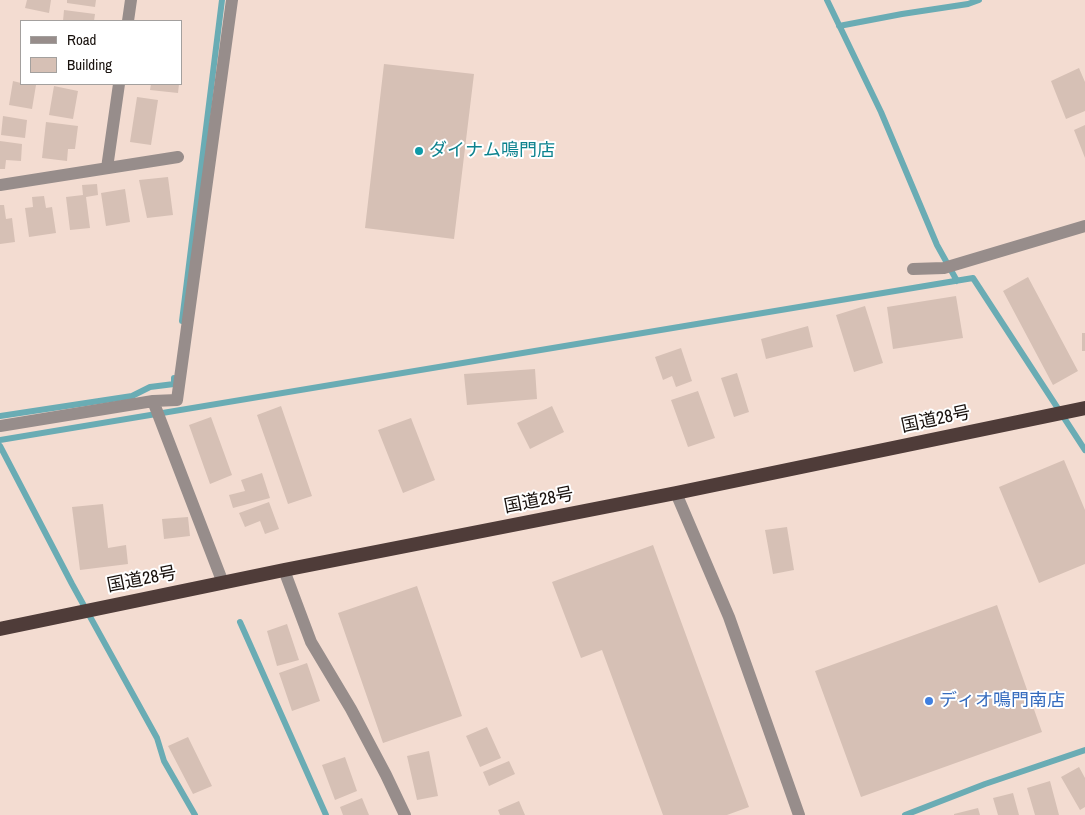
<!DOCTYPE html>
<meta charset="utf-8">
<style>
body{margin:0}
#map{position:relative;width:1085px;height:815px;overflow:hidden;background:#f3dcd1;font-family:"Archivo Narrow",sans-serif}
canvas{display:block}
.legend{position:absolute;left:20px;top:20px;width:162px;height:65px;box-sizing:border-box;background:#fff;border:1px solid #a3a09e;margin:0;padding:6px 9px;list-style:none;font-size:15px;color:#18110d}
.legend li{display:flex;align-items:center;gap:10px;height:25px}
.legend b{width:25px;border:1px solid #a3a09e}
</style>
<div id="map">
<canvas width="1085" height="815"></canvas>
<ul class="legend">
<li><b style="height:6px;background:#978d8b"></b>Road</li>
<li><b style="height:14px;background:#d6c0b5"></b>Building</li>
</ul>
</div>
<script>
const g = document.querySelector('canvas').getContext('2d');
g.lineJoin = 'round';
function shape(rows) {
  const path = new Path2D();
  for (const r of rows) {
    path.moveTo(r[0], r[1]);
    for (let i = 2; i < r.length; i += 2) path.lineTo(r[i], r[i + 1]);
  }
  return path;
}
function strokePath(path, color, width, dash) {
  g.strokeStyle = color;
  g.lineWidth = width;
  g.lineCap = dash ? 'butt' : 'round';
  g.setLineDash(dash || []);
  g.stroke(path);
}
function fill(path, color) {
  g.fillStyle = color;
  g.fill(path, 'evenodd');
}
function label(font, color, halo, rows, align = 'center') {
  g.font = font + ' "Archivo Narrow","Noto Sans JP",sans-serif';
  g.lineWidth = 4;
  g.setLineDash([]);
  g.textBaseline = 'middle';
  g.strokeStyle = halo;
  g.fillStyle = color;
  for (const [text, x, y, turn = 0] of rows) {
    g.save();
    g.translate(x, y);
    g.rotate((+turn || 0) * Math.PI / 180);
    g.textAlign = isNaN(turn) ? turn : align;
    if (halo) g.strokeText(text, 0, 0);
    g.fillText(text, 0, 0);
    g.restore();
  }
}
strokePath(shape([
 [827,0,881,112,937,245,957,281],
 [839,26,902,14,968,4,979,0],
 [182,321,222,0],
 [0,416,132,396,150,387,174,384,174,378],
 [0,440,973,278,1085,450],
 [0,446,72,584,157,738,164,761,195,815],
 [240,622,326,815],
 [905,815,985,784,1085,750]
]), '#6aacb4', 6);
fill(shape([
 [27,0,51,0,49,13,25,8],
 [67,0,96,0,95,7,67,3],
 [64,10,95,14,94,21,63,21],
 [384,64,474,74,454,239,365,228],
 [1079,68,1085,82,1085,111,1066,119,1051,81],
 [13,81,21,83,21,84,36,85,32,109,9,105],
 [151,84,179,84,178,93,150,90],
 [54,86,78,91,73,119,49,115],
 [137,97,158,100,151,145,130,142],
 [3,116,27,120,25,138,1,135],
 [46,122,78,126,75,149,68,149,67,161,42,158],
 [1085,125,1085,158,1074,130],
 [0,141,22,144,21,161,6,160,5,169,0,169],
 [168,177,173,215,147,218,139,180],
 [97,184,98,195,86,197,90,228,70,230,66,197,83,195,82,185],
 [125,189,130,222,106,226,101,193],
 [44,196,46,208,52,207,56,233,29,237,25,208,33,207,32,197],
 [0,205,4,205,6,219,12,218,15,242,0,244],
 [1028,277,1078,371,1053,385,1003,291],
 [956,296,963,338,893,349,887,307],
 [865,306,883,363,854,372,836,315],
 [808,326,813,347,766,359,761,339],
 [1082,333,1085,333,1085,351,1082,351],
 [681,348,692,381,676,387,672,376,663,380,655,357],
 [535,369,537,399,467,405,464,374],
 [737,373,749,412,734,417,721,378],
 [698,391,715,438,688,447,671,400],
 [281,406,312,496,288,504,257,415],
 [552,406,564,432,530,449,517,423],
 [211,417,232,475,210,484,189,425],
 [411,418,435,480,403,493,378,430],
 [1064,460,1085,510,1085,564,1039,583,999,487],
 [262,473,270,498,233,508,229,495,245,491,241,480],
 [269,502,279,529,265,534,260,521,245,527,239,513],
 [103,504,108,548,126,545,128,564,80,570,72,507],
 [188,517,190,536,164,539,162,519],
 [787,527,794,570,773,574,765,530],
 [653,545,749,807,727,815,663,815,602,650,581,658,552,582],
 [417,586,462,716,383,743,338,613],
 [997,605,1042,732,861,797,815,671],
 [287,624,299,660,277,666,267,631],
 [307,663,320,701,292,711,279,673],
 [487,727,501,758,480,767,466,736],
 [188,737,212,786,193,794,168,746],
 [429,751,438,796,417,800,407,756],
 [345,757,357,791,335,800,322,765],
 [509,761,515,774,489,786,483,772],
 [1079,767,1085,778,1085,807,1080,810,1061,777],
 [1050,781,1059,815,1035,815,1027,788],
 [1013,793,1019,815,998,815,993,798],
 [362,798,369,815,343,815,340,807],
 [519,801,525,815,500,815,498,810],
 [978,808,980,815,954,815,954,814]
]), '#d6c0b5');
strokePath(shape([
 [128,21,131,0],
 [107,168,119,84],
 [0,185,178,157],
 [913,269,944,268,1085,226],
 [153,401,223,583],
 [0,426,153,401,177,400,232,0],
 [676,493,729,617,799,815],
 [284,570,311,642,351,709,386,775,405,815]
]), '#978d8b', 12);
strokePath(shape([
 [0,629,284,570,676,493,1085,408]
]), '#4f3c39', 14);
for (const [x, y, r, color] of [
 [419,151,5,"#0f9aa8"],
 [929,701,5,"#3f7fe0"]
]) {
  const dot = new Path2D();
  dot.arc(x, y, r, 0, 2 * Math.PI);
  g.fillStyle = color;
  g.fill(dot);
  strokePath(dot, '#fff', 2);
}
label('18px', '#0d838f', '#fff', [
 ["ダイナム鳴門店",429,151]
], 'left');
label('18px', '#18110d', '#fff', [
 ["国道28号",936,420,-12],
 ["国道28号",539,501,-11],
 ["国道28号",142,580,-11]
]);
label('18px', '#366cbe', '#fff', [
 ["ディオ鳴門南店",939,701]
], 'left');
</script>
